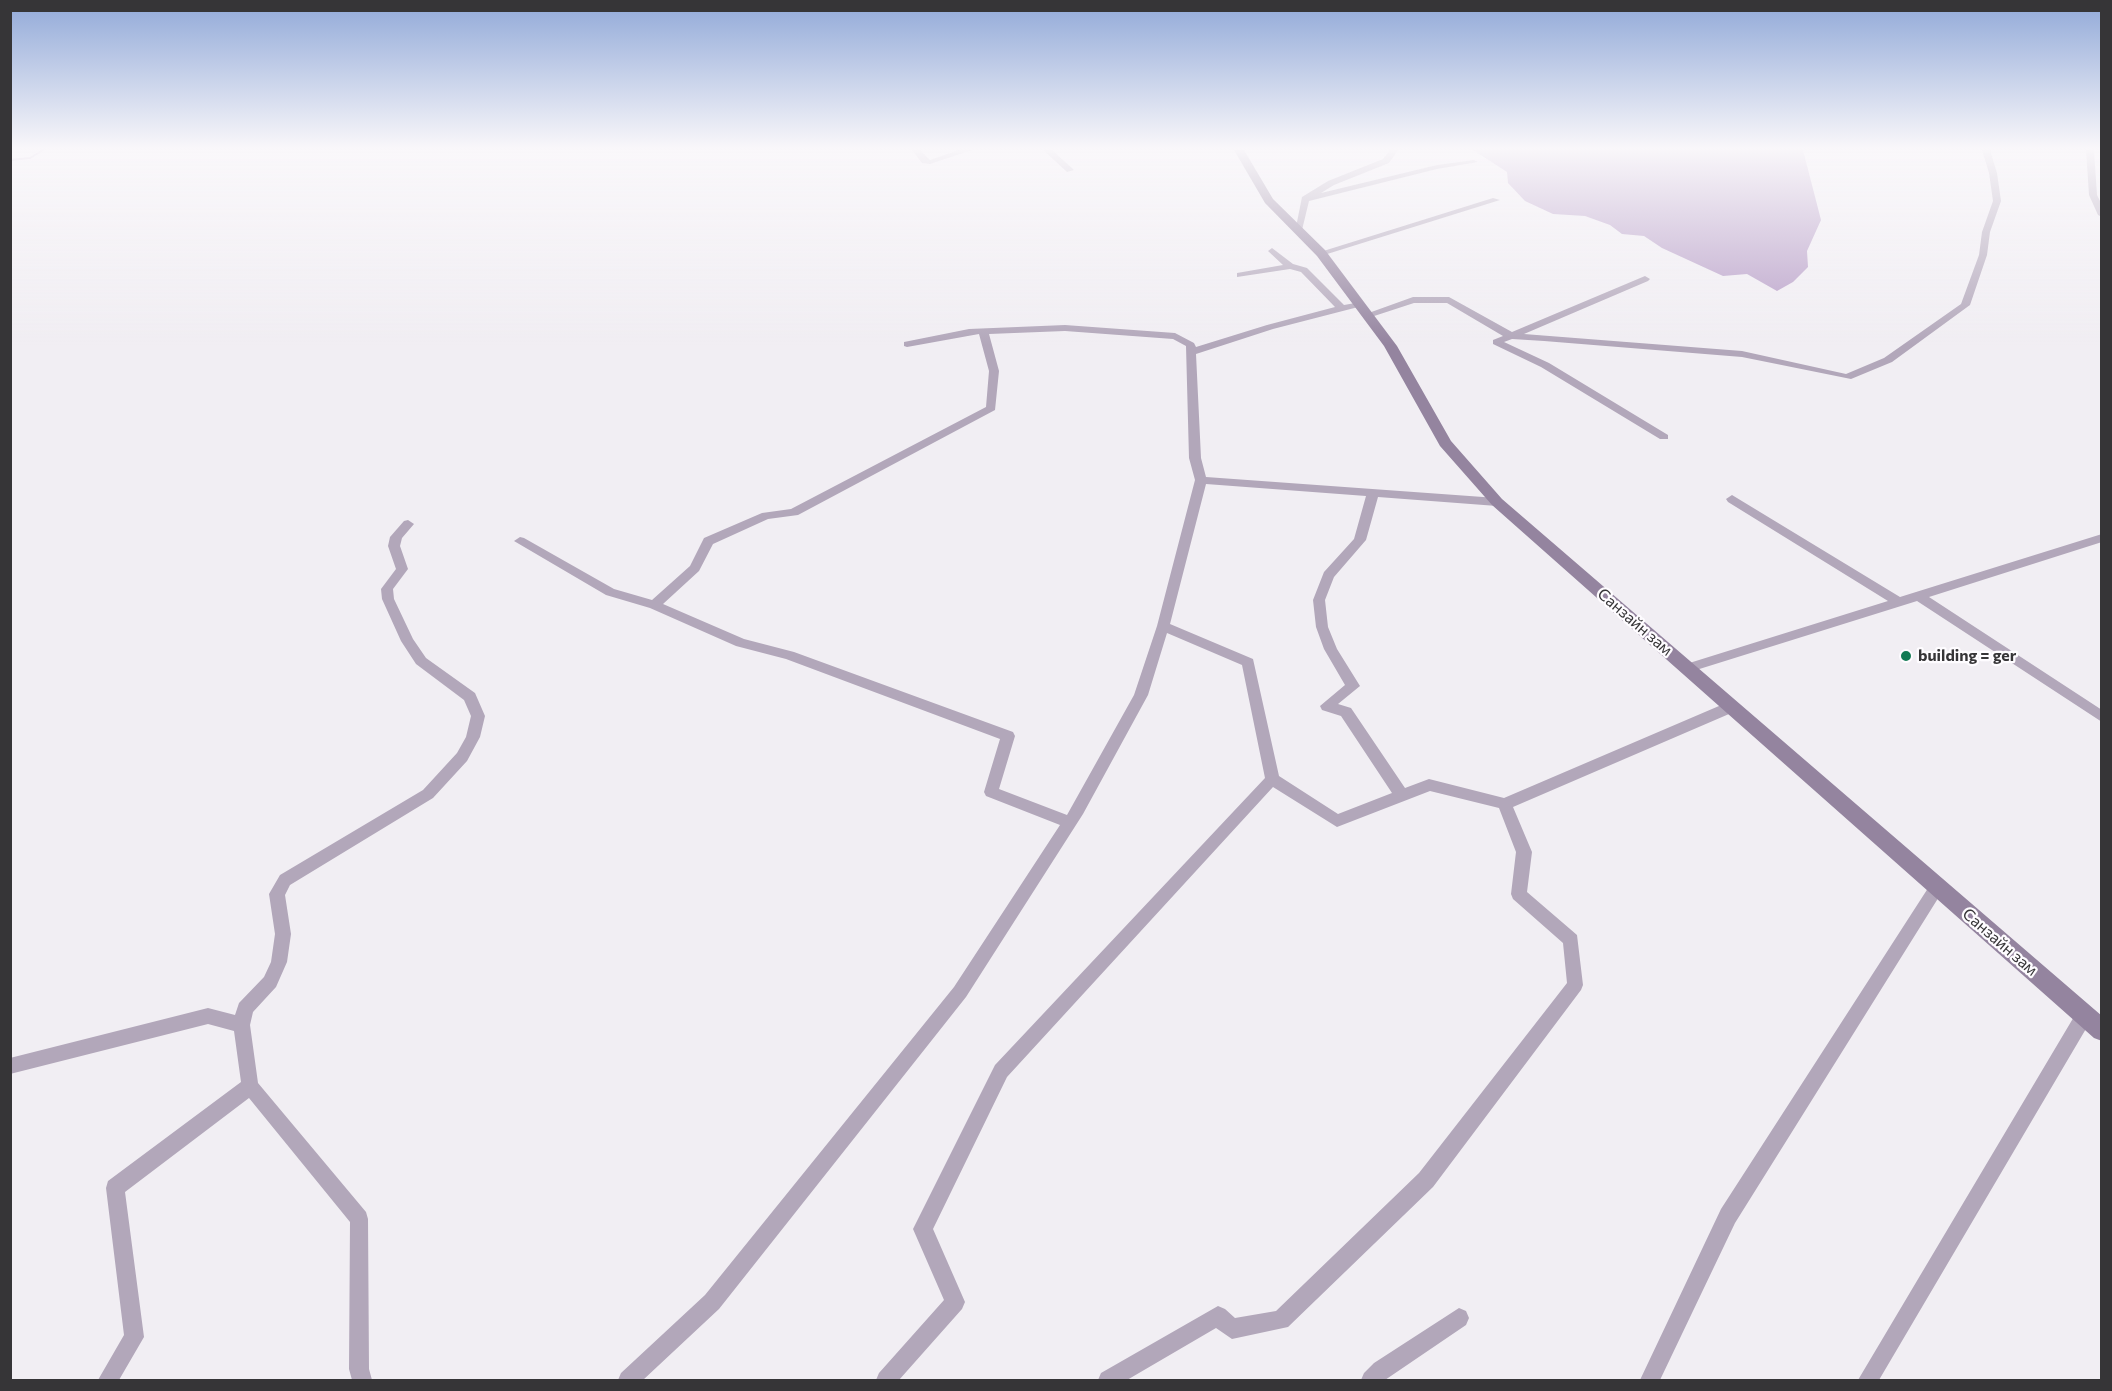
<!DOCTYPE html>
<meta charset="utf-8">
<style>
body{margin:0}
#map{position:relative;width:2112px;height:1391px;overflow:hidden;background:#f1eef3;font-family:Commissioner,sans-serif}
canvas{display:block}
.frame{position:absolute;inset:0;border:12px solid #363537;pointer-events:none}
</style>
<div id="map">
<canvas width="2112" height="1391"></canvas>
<div class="frame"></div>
</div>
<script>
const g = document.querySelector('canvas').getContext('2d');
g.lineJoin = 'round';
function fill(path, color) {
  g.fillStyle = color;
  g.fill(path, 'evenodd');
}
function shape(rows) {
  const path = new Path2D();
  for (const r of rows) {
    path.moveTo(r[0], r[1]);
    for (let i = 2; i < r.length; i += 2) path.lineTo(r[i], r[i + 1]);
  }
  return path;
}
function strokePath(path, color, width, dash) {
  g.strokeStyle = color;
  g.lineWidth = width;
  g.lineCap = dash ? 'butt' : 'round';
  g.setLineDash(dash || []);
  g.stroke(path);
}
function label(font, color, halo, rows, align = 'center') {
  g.font = font + ' Commissioner,sans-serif';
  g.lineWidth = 4.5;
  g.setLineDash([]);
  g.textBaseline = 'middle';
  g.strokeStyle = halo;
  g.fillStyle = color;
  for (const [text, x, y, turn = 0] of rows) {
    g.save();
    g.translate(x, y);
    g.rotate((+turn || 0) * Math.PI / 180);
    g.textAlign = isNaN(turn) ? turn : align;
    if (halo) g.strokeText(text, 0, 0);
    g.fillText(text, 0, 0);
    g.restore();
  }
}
fill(shape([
 [1473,150,1803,150,1821,220,1807,251,1808,267,1793,282,1777,291,1747,274,1723,276,1662,248,1644,236,1622,234,1610,225,1585,216,1553,214,1525,201,1508,183,1507,172]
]), '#b79ec7');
strokePath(shape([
 [10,160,30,158,43,150]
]), '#b098c0', 2);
fill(shape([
 [912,150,920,150,930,160,959,150,972,150,930,164,922,163,912,150],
 [1043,150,1052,150,1074,170,1067,172,1043,150],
 [1390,150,1398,150,1389,163,1334,185,1321,193,1437,165,1474,160,1478,162,1437,169,1309,201,1302,230,1295,232,1302,197,1328,181,1383,159,1390,150],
 [1982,150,1990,150,1997,173,2001,201,1990,232,1987,255,1970,305,1892,362,1851,379,1742,357,1544,341,1512,339,1504,342,1549,363,1668,435,1668,439,1660,439,1541,367,1493,344,1493,340,1503,336,1447,303,1414,303,1368,318,1363,315,1413,297,1449,297,1512,332,1645,276,1650,279,1648,281,1524,334,1742,351,1846,374,1884,358,1961,304,1979,255,1982,232,1993,201,1989,173,1982,150],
 [2086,150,2094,150,2097,195,2102,205,2102,217,2098,215,2089,195,2086,150],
 [1493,198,1500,200,1324,255,1317,253,1493,198],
 [1272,248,1293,264,1307,268,1344,305,1361,302,1366,305,1273,329,1196,354,1201,458,1206,477,1497,498,1503,502,1497,506,1378,497,1366,540,1334,577,1325,600,1328,627,1337,649,1360,686,1338,704,1351,708,1405,788,1429,779,1504,798,1726,703,1731,702,1736,703,1738,707,1736,711,1513,807,1532,852,1527,892,1577,935,1583,985,1581,990,1433,1187,1288,1327,1232,1339,1216,1328,1127,1380,1098,1380,1101,1373,1218,1306,1225,1309,1235,1318,1276,1311,1419,1173,1567,983,1563,943,1513,899,1511,894,1516,852,1499,808,1430,791,1337,827,1273,787,1007,1077,933,1229,965,1302,962,1309,899,1380,876,1380,879,1373,944,1300,913,1229,995,1065,1265,778,1242,665,1167,633,1148,695,1083,814,966,997,719,1309,643,1380,618,1380,621,1373,705,1295,954,987,1060,825,986,796,984,792,1000,739,786,659,736,646,650,608,606,595,514,541,520,537,524,538,614,589,652,600,690,566,704,538,762,513,791,509,986,407,989,371,979,334,907,347,904,346,904,342,969,329,1065,325,1175,333,1194,343,1196,347,1267,325,1335,307,1301,272,1290,269,1237,277,1237,273,1283,265,1268,251,1272,248],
 [1065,331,1173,339,1186,346,1189,458,1195,480,1157,626,1134,695,1067,815,999,789,1015,736,1013,732,794,652,744,639,663,604,699,571,713,544,768,519,798,515,995,410,999,371,989,334,1065,331],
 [1206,484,1366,496,1354,539,1324,572,1313,600,1316,627,1324,649,1345,685,1320,706,1322,710,1341,716,1392,793,1338,814,1279,776,1253,659,1170,624,1206,484],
 [1732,495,1900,597,2102,534,2102,542,1929,597,2102,710,2102,722,1917,601,1693,671,1683,671,1681,668,1683,665,1888,601,1728,502,1726,499,1732,495],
 [408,520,414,524,402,538,400,546,408,569,393,589,394,599,413,639,426,658,475,693,485,716,480,737,467,761,433,798,290,885,285,895,291,934,287,962,276,987,253,1012,250,1025,258,1083,366,1212,368,1219,369,1369,372,1380,352,1380,349,1369,350,1222,249,1098,125,1192,144,1337,119,1380,98,1380,124,1335,106,1188,108,1181,241,1082,234,1031,208,1024,10,1074,10,1058,208,1008,235,1015,239,1003,264,977,271,962,275,934,269,894,280,875,423,790,457,753,466,737,471,716,464,700,416,664,401,641,382,599,381,589,396,569,388,546,390,537,404,521,408,520],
 [1937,880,1942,882,1945,887,1942,892,1735,1223,1660,1380,1640,1380,1721,1209,1932,882,1937,880],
 [2084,1008,2090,1010,2092,1016,2090,1022,1879,1380,1858,1380,2078,1010,2084,1008],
 [1459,1308,1466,1311,1469,1318,1466,1325,1385,1380,1361,1380,1364,1373,1374,1363,1459,1308]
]), '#b2a7ba');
fill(shape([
 [1234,150,1244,150,1273,199,1325,250,1397,346,1451,441,1502,499,2102,1016,2102,1041,2094,1038,1492,505,1440,446,1384,346,1317,256,1265,203,1234,150]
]), '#94849f');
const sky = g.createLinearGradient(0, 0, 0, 345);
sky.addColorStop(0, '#91a9d8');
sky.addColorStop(0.43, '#f9f7fa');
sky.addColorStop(1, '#f9f7fa00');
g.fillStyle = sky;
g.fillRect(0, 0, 2112, 345);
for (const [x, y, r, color] of [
 [1906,656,6,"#137b54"]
]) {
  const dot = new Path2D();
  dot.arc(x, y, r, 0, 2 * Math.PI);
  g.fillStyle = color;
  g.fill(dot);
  strokePath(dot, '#fefcff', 2);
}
label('16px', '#363537', '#fefcff', [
 ["Санзайн зам",1635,622,41],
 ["Санзайн зам",2000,942,41]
]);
label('bold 16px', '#363537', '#fefcff', [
 ["building = ger",1918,656]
], 'left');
</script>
